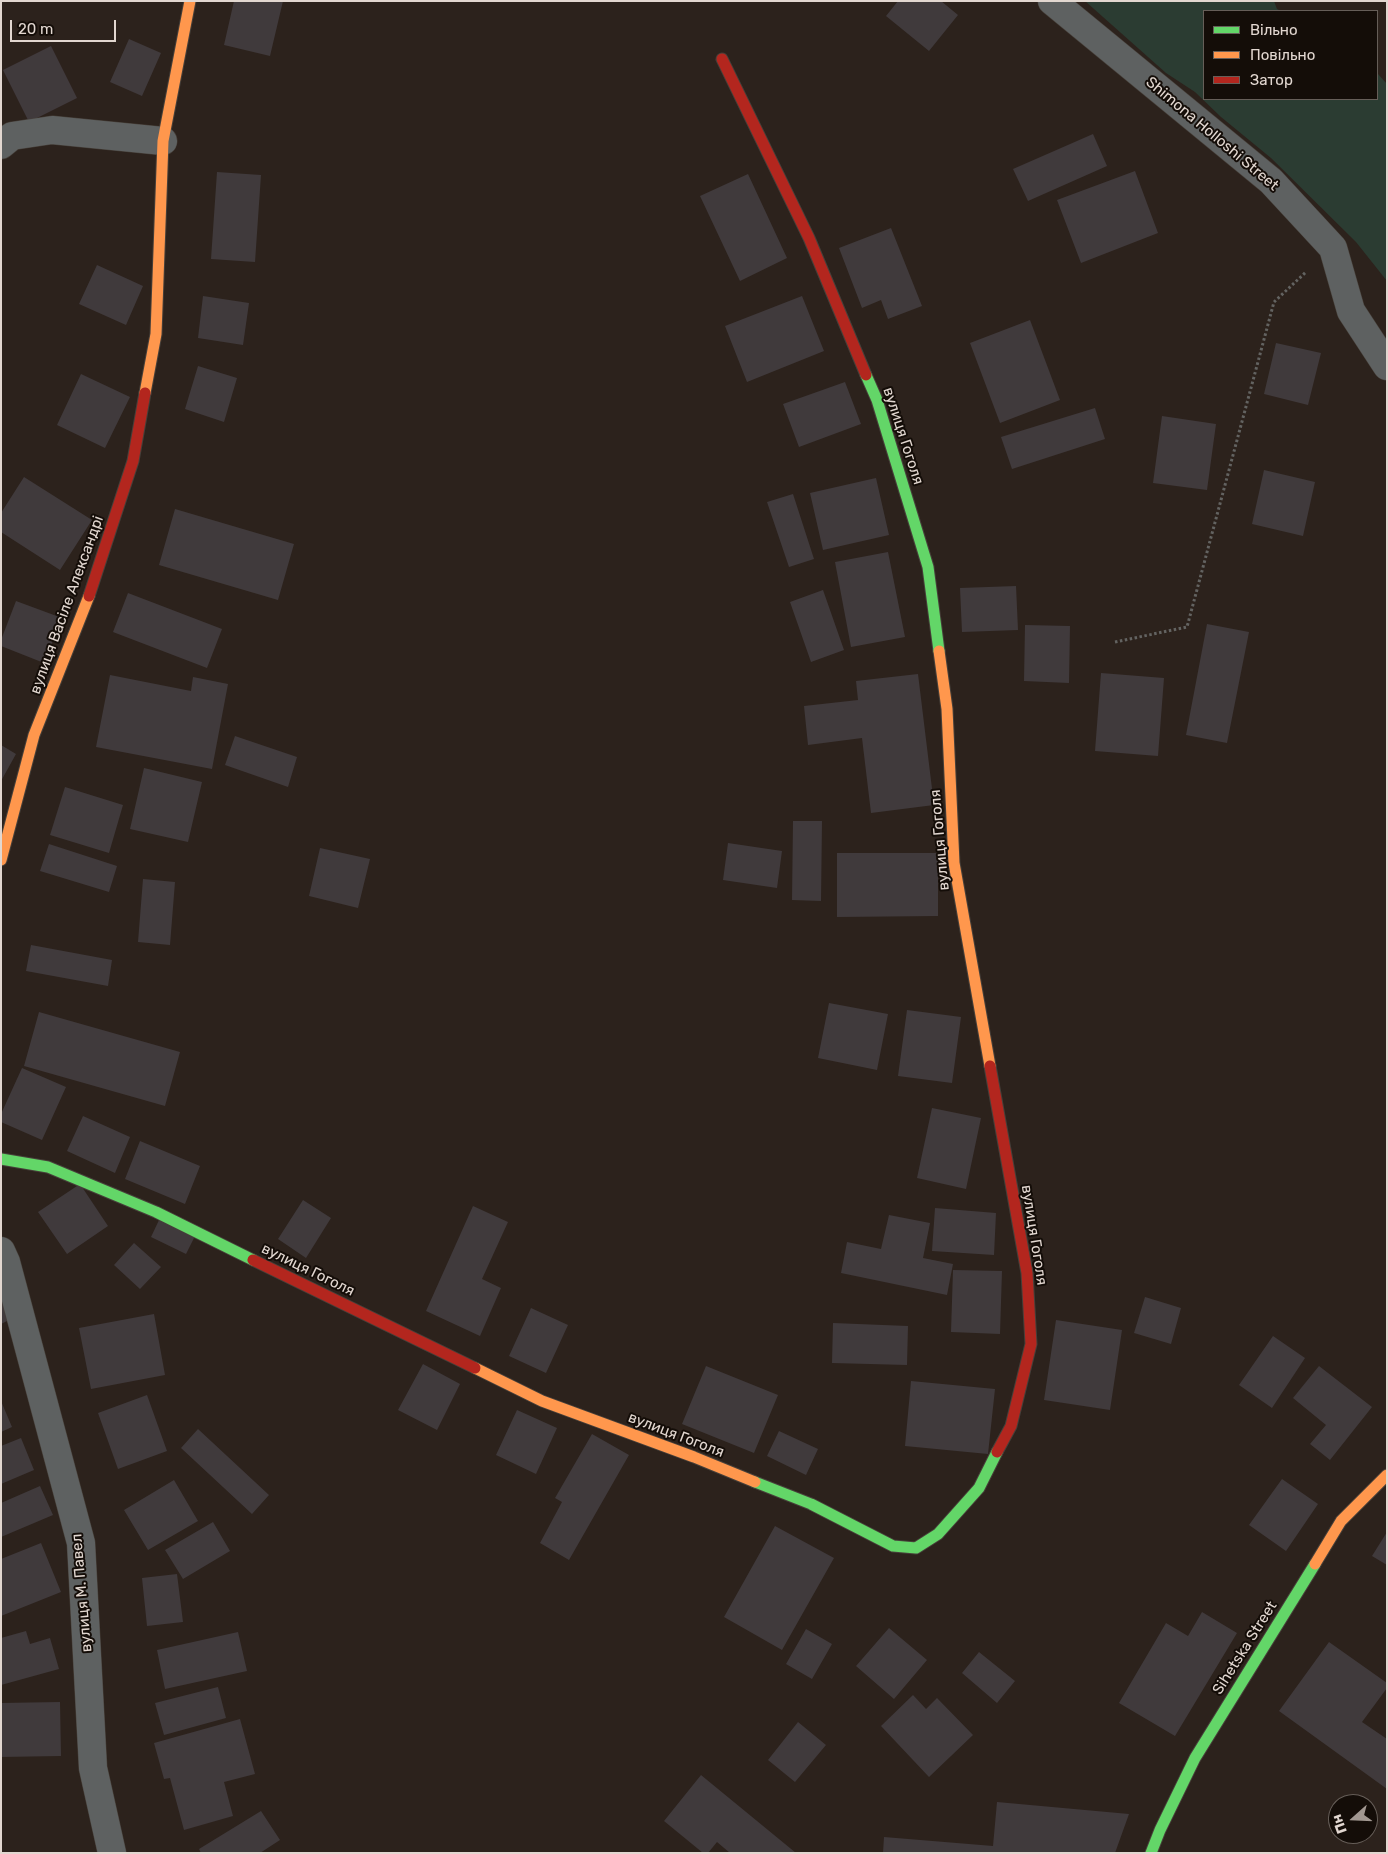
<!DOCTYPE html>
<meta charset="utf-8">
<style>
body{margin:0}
#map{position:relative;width:1388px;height:1854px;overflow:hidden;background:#2c221c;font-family:Rubik,sans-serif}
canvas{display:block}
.frame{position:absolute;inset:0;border:2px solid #e2d7d0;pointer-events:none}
.legend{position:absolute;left:1203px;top:10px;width:175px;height:90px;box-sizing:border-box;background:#140d08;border:1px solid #665e58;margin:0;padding:6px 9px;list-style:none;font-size:15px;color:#e2d7d0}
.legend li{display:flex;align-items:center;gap:10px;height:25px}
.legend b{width:25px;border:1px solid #665e58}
.north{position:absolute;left:1328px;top:1794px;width:50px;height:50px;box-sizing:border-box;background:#140d08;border:1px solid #665e58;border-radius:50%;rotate:250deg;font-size:14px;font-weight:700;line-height:20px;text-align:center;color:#e2d7d0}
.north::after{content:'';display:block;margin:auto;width:18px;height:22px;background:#a29891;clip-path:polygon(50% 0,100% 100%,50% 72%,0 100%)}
.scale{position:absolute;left:10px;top:20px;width:106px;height:22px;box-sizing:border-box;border:2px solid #e2d7d0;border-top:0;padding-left:6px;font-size:15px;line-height:18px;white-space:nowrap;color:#e2d7d0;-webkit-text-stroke:4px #140d08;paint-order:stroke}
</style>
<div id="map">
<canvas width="1388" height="1854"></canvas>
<div class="frame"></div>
<ul class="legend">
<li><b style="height:6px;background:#63d668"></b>Вільно</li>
<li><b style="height:6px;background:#ff974d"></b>Повільно</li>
<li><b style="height:6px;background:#b3261e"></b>Затор</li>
</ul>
<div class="north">Пн</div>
<div class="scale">20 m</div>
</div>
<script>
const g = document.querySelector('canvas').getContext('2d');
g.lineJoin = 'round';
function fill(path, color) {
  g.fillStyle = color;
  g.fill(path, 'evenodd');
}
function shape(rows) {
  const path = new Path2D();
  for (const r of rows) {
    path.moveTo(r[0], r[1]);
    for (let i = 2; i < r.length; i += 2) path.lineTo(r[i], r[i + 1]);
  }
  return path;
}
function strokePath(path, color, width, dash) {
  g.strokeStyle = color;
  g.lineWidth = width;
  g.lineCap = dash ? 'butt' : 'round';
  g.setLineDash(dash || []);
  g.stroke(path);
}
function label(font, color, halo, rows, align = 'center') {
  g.font = font + ' Rubik,sans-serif';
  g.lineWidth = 4;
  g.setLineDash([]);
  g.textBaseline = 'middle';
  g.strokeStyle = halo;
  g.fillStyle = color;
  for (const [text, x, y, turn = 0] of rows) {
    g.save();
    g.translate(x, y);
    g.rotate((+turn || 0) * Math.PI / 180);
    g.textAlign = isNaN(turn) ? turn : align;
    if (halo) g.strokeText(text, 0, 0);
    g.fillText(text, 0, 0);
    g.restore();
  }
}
fill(shape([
 [1085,1,1274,1,1277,9,1281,11,1204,11,1204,99,1377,99,1377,72,1378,74,1387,84,1387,281,1356,242,1271,158,1221,117,1195,92,1166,73]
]), '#2b3c32');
fill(shape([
 [234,1,283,1,270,56,224,45],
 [898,1,941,1,958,15,929,51,886,16],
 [129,39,161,53,142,96,110,82],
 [51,46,77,98,29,122,3,70],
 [1093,134,1107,166,1028,201,1013,169],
 [1135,171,1158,233,1081,263,1057,200],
 [217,172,261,175,255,262,211,259],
 [748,174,787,258,740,281,700,196],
 [891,228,922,306,888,319,881,300,862,308,839,248],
 [97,265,143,286,126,325,79,304],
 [203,296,249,303,243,345,198,338],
 [802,296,824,351,747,382,725,326],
 [1030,320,1060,400,1000,423,970,343],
 [1276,343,1321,353,1308,405,1264,394],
 [198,366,237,378,224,422,185,409],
 [81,374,130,397,105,448,57,425],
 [845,382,861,424,799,447,783,404],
 [1095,408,1105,439,1012,469,1001,437],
 [1162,416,1216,424,1207,490,1153,483],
 [1264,470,1315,482,1303,536,1252,524],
 [24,477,92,520,60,570,1,532,1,513],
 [876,478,889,535,823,550,810,493],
 [793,494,814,559,789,567,767,502],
 [175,509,294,544,278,600,159,565],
 [888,552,905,637,851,647,835,562],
 [1016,586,1018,630,962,632,960,588],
 [823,590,844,650,811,662,790,602],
 [128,593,222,629,207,668,113,632],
 [16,601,62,618,44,663,1,646,1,640],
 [1207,624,1249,632,1227,743,1186,735],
 [1025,625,1070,626,1069,683,1024,681],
 [1101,673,1164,678,1158,756,1095,751],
 [918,674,934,805,871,813,862,738,808,745,804,706,858,700,856,681],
 [110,675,191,691,193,677,228,684,212,769,96,747],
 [235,736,297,757,288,787,225,765],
 [1,745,16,754,1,781],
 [144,768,202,782,188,842,130,829],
 [65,787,123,805,109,853,50,835],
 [793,821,822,821,821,901,792,900],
 [728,843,782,851,777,888,723,880],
 [49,844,117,866,109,892,40,871],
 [320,848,370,859,358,908,309,896],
 [837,853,938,853,938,916,837,917],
 [143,879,175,882,170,945,138,942],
 [31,945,112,960,108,986,26,971],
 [829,1003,888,1014,877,1070,818,1058],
 [907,1010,961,1017,952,1083,898,1076],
 [39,1012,180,1052,165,1106,24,1066],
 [22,1068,66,1087,42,1140,1,1122,1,1114],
 [932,1108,981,1118,966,1189,917,1178],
 [83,1116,130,1137,115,1173,67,1151],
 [140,1141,200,1166,185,1204,125,1179],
 [80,1184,108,1226,67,1254,38,1212],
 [303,1200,331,1218,306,1258,278,1239],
 [473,1206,508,1222,482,1279,501,1288,480,1336,426,1311],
 [935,1208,996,1213,994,1255,932,1251],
 [889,1215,930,1223,923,1258,953,1264,947,1295,841,1273,847,1242,881,1249],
 [160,1218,196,1234,186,1254,151,1237],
 [134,1243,161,1267,140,1289,114,1265],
 [953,1270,1002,1271,1000,1334,951,1332],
 [1145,1297,1181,1308,1171,1344,1134,1333],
 [1,1301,11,1319,1,1324],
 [531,1308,568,1325,546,1373,509,1356],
 [154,1314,165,1375,91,1389,79,1328],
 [1056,1320,1122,1330,1110,1410,1044,1400],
 [833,1323,908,1326,907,1365,832,1363],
 [1273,1336,1305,1358,1272,1408,1239,1385],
 [423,1364,460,1384,437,1430,398,1410],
 [706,1366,778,1395,754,1453,682,1424],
 [1319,1366,1372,1407,1330,1460,1310,1444,1326,1425,1293,1398],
 [911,1381,995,1389,988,1454,905,1446],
 [147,1395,167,1451,118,1469,98,1413],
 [1,1401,12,1427,1,1432],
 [517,1410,557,1428,536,1474,496,1455],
 [198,1429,269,1495,252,1514,181,1448],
 [779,1431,818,1449,806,1475,767,1456],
 [592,1434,629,1455,569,1560,540,1543,562,1502,555,1498],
 [21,1438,34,1470,1,1484,1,1446],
 [1282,1479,1318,1504,1286,1551,1249,1525],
 [174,1480,198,1521,148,1550,124,1510],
 [40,1486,53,1515,1,1537,1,1503],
 [213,1522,230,1551,183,1579,165,1550],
 [775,1526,834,1558,782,1650,724,1617],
 [1387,1532,1387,1565,1372,1556],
 [41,1543,61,1592,1,1616,1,1559],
 [177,1574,183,1622,147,1626,142,1578],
 [1202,1612,1237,1633,1175,1736,1119,1703,1166,1623,1188,1636],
 [889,1628,927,1660,894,1699,856,1666],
 [806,1629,832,1644,812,1679,786,1664],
 [26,1631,30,1644,50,1638,59,1669,1,1685,1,1638],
 [238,1632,247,1671,165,1689,157,1650],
 [1329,1642,1387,1683,1387,1688,1362,1722,1387,1739,1387,1789,1279,1711],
 [979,1652,1015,1681,997,1703,962,1673],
 [218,1687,226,1718,164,1735,155,1703],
 [913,1695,926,1709,937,1698,973,1735,929,1777,881,1726],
 [60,1702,61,1756,1,1757,1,1703],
 [240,1719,255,1774,224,1782,233,1816,184,1830,170,1778,164,1779,154,1743],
 [798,1722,826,1745,795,1782,768,1760],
 [701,1775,796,1853,730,1853,717,1842,708,1853,703,1853,664,1821],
 [997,1802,1129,1814,1115,1853,883,1853,884,1837,993,1846],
 [261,1811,280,1840,260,1853,201,1853,199,1849]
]), '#403a3c');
const street = shape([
 [1052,1,1271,181,1333,248,1351,311,1387,366],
 [1,145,12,136,52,130,163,141],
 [1,1251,6,1262,81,1543,93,1768,112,1853]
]);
const fast = shape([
 [866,375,877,400,928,567,939,651],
 [1,1159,48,1167,156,1212,253,1260],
 [755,1482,811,1504,893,1546,916,1548,938,1534,979,1488,997,1452],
 [1151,1853,1160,1830,1195,1758,1315,1564]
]);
const slow = shape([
 [145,393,156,334,163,141,190,1],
 [939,651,947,709,954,863,990,1066],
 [1,860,34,735,89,596],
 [475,1368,542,1401,694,1457,755,1482],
 [1315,1564,1341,1521,1387,1475]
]);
const jam = shape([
 [722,59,809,238,866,375],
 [89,596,133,461,145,393],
 [990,1066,1027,1273,1031,1344,1011,1426,997,1452],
 [253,1260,475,1368]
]);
strokePath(street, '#47403a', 29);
strokePath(fast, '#47403a', 13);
strokePath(slow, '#47403a', 13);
strokePath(jam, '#47403a', 13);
strokePath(shape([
 [1115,642,1187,627,1274,302,1306,272]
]), '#636361', 3, [2.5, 2.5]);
strokePath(street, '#5e6161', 28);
strokePath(fast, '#63d668', 11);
strokePath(slow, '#ff974d', 11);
strokePath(jam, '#b3261e', 11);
label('15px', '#e2d7d0', '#140d08', [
 ["Shimona Holloshi Street",1212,134,40],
 ["вулиця Гоголя",903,436,72],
 ["вулиця Васіле Александрі",67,605,-70],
 ["вулиця Гоголя",940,840,-95],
 ["вулиця Гоголя",1034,1235,81],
 ["вулиця Гоголя",308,1270,26],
 ["вулиця Гоголя",676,1435,21],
 ["вулиця М. Павел",82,1593,-95],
 ["Sihetska Street",1245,1648,-58]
]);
</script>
